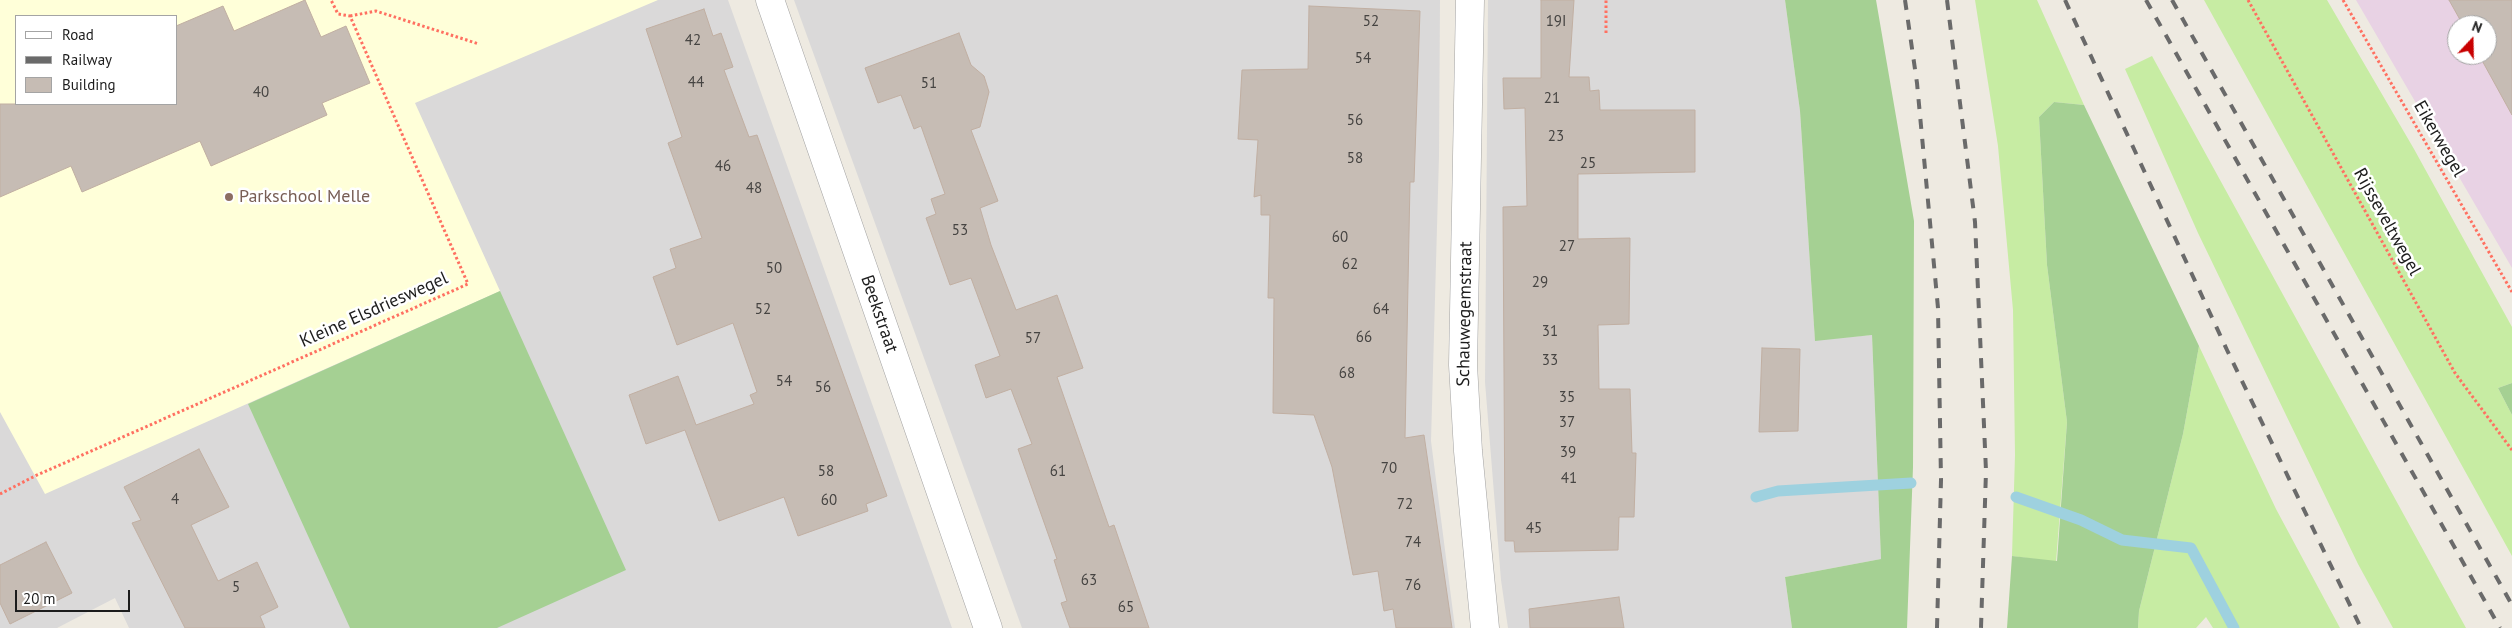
<!DOCTYPE html>
<style>
body{margin:0}
#map{position:relative;width:2512px;height:628px;overflow:hidden;background:#eeeae1;font-family:"PT Sans",sans-serif}
canvas{display:block}
.legend{position:absolute;left:15px;top:15px;width:162px;height:90px;box-sizing:border-box;background:#fff;border:1px solid #a4a4a4;margin:0;padding:6px 9px;list-style:none;font-size:15px;color:#1c1c1c}
.legend li{display:flex;align-items:center;gap:10px;height:25px}
.legend b{width:25px;border:1px solid #a4a4a4}
.north{position:absolute;left:2447px;top:15px;width:50px;height:50px;box-sizing:border-box;background:#fff;border:1px solid #a4a4a4;border-radius:50%;rotate:21deg;font-size:14px;font-weight:700;line-height:20px;text-align:center;color:#1c1c1c}
.north::after{content:'';display:block;margin:auto;width:18px;height:22px;background:#c80001;clip-path:polygon(50% 0,100% 100%,50% 72%,0 100%)}
.scale{position:absolute;left:15px;top:590px;width:115px;height:22px;box-sizing:border-box;border:2px solid #1c1c1c;border-top:0;padding-left:6px;font-size:15px;line-height:18px;white-space:nowrap;color:#1c1c1c;-webkit-text-stroke:4px #fff;paint-order:stroke}
</style>
<div id="map">
<canvas width="2512" height="628"></canvas>
<ul class="legend">
<li><b style="height:6px;background:#fff"></b>Road</li>
<li><b style="height:6px;background:#6a6a6a"></b>Railway</li>
<li><b style="height:14px;background:#c6bcb4"></b>Building</li>
</ul>
<div class="north">N</div>
<div class="scale">20 m</div>
</div>
<script>
const g = document.querySelector('canvas').getContext('2d');
g.lineJoin = 'round';
function fill(path, color) {
  g.fillStyle = color;
  g.fill(path, 'evenodd');
}
function shape(rows) {
  const path = new Path2D();
  for (const r of rows) {
    path.moveTo(r[0], r[1]);
    for (let i = 2; i < r.length; i += 2) path.lineTo(r[i], r[i + 1]);
  }
  return path;
}
function strokePath(path, color, width, dash) {
  g.strokeStyle = color;
  g.lineWidth = width;
  g.lineCap = dash ? 'butt' : 'round';
  g.setLineDash(dash || []);
  g.stroke(path);
}
function label(font, color, halo, rows, align = 'center') {
  g.font = font + ' "PT Sans",sans-serif';
  g.lineWidth = 5;
  g.setLineDash([]);
  g.textBaseline = 'middle';
  g.strokeStyle = halo;
  g.fillStyle = color;
  for (const [text, x, y, turn = 0] of rows) {
    g.save();
    g.translate(x, y);
    g.rotate((+turn || 0) * Math.PI / 180);
    g.textAlign = isNaN(turn) ? turn : align;
    if (halo) g.strokeText(text, 0, 0);
    g.fillText(text, 0, 0);
    g.restore();
  }
}
fill(shape([
 [0,0,728,0,952,628,129,628,115,598,57,628,0,628],
 [16,16,176,16,176,104,16,104],
 [794,0,1440,0,1439,156,1431,441,1455,628,1022,628],
 [1488,0,1785,0,1800,111,1815,340,1872,335,1881,559,1785,577,1792,628,1508,628,1501,580,1485,382]
]), '#dad9d9');
fill(shape([
 [2356,0,2512,0,2512,268],
 [2457,25,2487,25,2487,55,2457,55]
]), '#e8d2e4');
fill(shape([
 [0,0,658,0,415,103,500,291,45,494,0,412],
 [16,16,176,16,176,104,16,104]
]), '#ffffd9');
fill(shape([
 [1975,0,2037,0,2084,105,2054,102,2039,117,2047,265,2067,422,2056,562,2012,556,2015,455,2013,310,1998,146],
 [2204,0,2327,0,2414,149,2512,327,2512,383,2498,388,2512,415,2512,556],
 [2152,56,2466,628,2393,628,2358,564,2198,233,2125,69],
 [2199,346,2276,509,2340,628,2213,628,2206,617,2196,628,2138,628,2139,611,2183,434]
]), '#c7eca3');
fill(shape([
 [1785,0,1876,0,1914,221,1913,467,1907,628,1792,628,1785,577,1881,559,1872,335,1815,341,1800,111],
 [2054,102,2084,105,2199,346,2183,434,2139,611,2138,628,2007,628,2012,556,2057,561,2067,422,2047,265,2039,117],
 [500,291,626,570,497,628,350,628,248,404],
 [2512,383,2512,415,2498,388]
]), '#a5d093');
strokePath(shape([
 [1756,497,1778,491,1911,483],
 [2016,497,2081,520,2122,540,2191,548,2234,628]
]), '#9ed1df', 11);
const building = shape([
 [305,0,321,37,346,26,370,83,322,103,327,115,211,166,200,141,82,192,71,166,0,197,0,104,176,104,176,26,223,6,234,31,305,0],
 [1541,0,1574,0,1569,77,1589,77,1590,91,1599,90,1600,110,1695,110,1695,172,1578,174,1578,239,1630,238,1629,324,1598,325,1599,389,1630,389,1632,453,1636,453,1634,517,1619,517,1618,550,1515,552,1514,541,1505,541,1503,207,1527,206,1525,108,1504,109,1503,78,1541,78,1541,0],
 [2449,0,2512,0,2512,115,2479,55,2487,55,2487,25,2463,25,2449,0],
 [1309,6,1420,11,1414,182,1410,182,1405,438,1424,435,1452,628,1396,628,1393,609,1384,611,1378,571,1353,575,1332,467,1314,415,1273,413,1274,298,1268,298,1270,215,1261,215,1261,195,1254,197,1258,140,1238,139,1242,70,1308,69,1309,6],
 [704,9,713,36,721,33,733,67,724,70,749,137,757,135,887,496,866,504,868,511,798,536,784,497,719,521,685,430,646,444,629,395,678,376,696,425,754,404,750,395,757,392,733,323,677,345,653,277,676,268,670,249,702,238,668,143,682,137,646,29,704,9],
 [959,33,971,65,984,76,989,92,980,127,971,130,998,201,980,208,991,245,1016,310,1057,295,1083,368,1057,377,1109,527,1114,525,1149,628,1070,628,1061,603,1067,601,1054,560,1057,559,1018,449,1032,444,1011,389,986,398,975,365,1000,356,971,278,950,285,926,218,936,214,931,199,945,194,921,126,914,129,901,95,878,103,865,68,959,33],
 [1762,348,1800,349,1798,431,1759,432,1762,348],
 [199,449,229,507,191,525,218,581,257,562,278,607,260,616,265,628,185,628,132,523,141,520,124,487,199,449],
 [46,542,72,593,10,624,0,603,0,565,46,542],
 [1619,597,1624,628,1530,628,1529,609,1619,597]
]);
fill(building, '#c6bcb4');
strokePath(building, '#c1afa2', 1);
const minor = shape([
 [770,0,988,628],
 [1470,0,1463,365,1468,451,1485,628]
]);
strokePath(minor, '#a3a3a3', 29);
strokePath(shape([
 [2248,0,2455,373,2512,450],
 [2343,0,2512,292],
 [350,16,376,11,479,44],
 [1606,33,1606,0],
 [0,494,35,476,468,284,350,16,338,14,331,0]
]), '#ff7061', 3, [2.5, 2.5]);
strokePath(minor, '#fff', 28);
strokePath(shape([
 [1905,0,1917,83,1938,308,1941,480,1937,628],
 [1947,0,1975,222,1986,471,1981,628],
 [2065,0,2227,350,2361,628],
 [2146,0,2500,628],
 [2172,0,2512,605]
]), '#6a6a6a', 4, [10, 10]);
for (const [x, y, r, color] of [
 [229,197,5,"#8d6e63"]
]) {
  const dot = new Path2D();
  dot.arc(x, y, r, 0, 2 * Math.PI);
  g.fillStyle = color;
  g.fill(dot);
  strokePath(dot, '#fff', 2);
}
label('15px', '#464442', null, [
 ["52",1371,22],
 ["19I",1556,22],
 ["42",693,41],
 ["54",1363,59],
 ["44",696,83],
 ["51",929,84],
 ["40",261,93],
 ["21",1552,99],
 ["56",1355,121],
 ["23",1556,137],
 ["58",1355,159],
 ["25",1588,164],
 ["46",723,167],
 ["48",754,189],
 ["53",960,231],
 ["60",1340,238],
 ["27",1567,247],
 ["62",1350,265],
 ["50",774,269],
 ["29",1540,283],
 ["52",763,310],
 ["64",1381,310],
 ["31",1550,332],
 ["66",1364,338],
 ["57",1033,339],
 ["33",1550,361],
 ["68",1347,374],
 ["54",784,382],
 ["56",823,388],
 ["35",1567,398],
 ["37",1567,423],
 ["39",1568,453],
 ["70",1389,469],
 ["58",826,472],
 ["61",1058,472],
 ["41",1569,479],
 ["4",175,500],
 ["60",829,501],
 ["72",1405,505],
 ["45",1534,529],
 ["74",1413,543],
 ["63",1089,581],
 ["76",1413,586],
 ["5",236,588],
 ["65",1126,608]
]);
label('18px', '#1c1c1c', '#fff', [
 ["Eikerwegel",2439,139,60],
 ["Rijsseveltwegel",2387,222,61],
 ["Kleine Elsdrieswegel",374,310,-24],
 ["Beekstraat",879,314,71],
 ["Schauwegemstraat",1465,314,-89]
]);
label('18px', '#785e54', '#fff', [
 ["Parkschool Melle",239,197]
], 'left');
</script>
